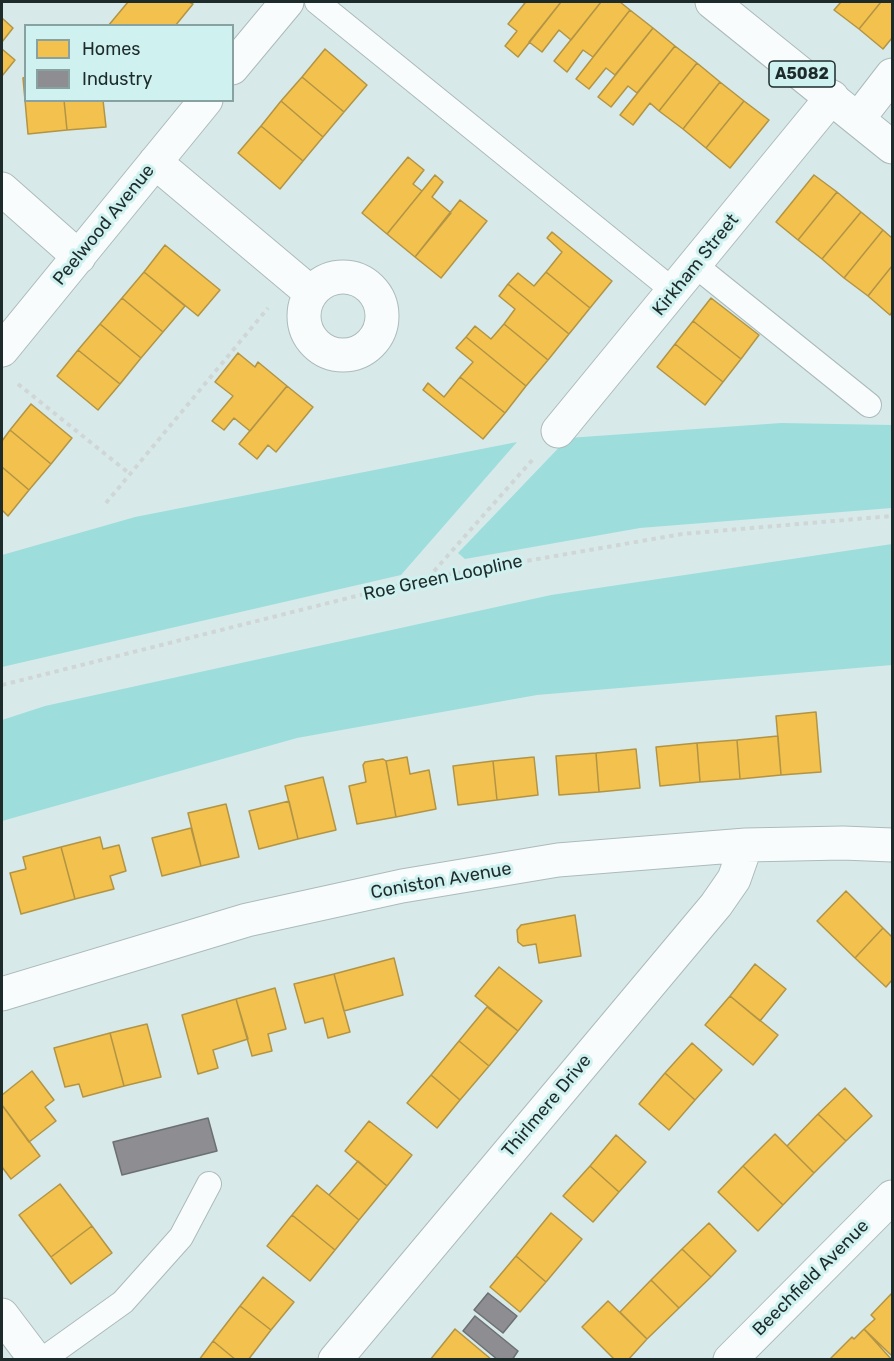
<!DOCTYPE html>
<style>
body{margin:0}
#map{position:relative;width:894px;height:1361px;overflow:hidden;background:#d7eae9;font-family:Rubik,sans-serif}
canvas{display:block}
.frame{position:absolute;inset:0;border:3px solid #1e2b2b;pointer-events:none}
.legend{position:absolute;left:24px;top:24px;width:210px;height:78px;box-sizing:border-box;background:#cff2f1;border:2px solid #88a2a2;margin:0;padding:8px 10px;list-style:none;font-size:18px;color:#1e2b2b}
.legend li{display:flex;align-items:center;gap:12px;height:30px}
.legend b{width:30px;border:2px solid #88a2a2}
</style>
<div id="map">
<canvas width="894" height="1361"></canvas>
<div class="frame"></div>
<ul class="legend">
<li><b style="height:16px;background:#f2c14e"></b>Homes</li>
<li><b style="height:16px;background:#8d8d92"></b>Industry</li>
</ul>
</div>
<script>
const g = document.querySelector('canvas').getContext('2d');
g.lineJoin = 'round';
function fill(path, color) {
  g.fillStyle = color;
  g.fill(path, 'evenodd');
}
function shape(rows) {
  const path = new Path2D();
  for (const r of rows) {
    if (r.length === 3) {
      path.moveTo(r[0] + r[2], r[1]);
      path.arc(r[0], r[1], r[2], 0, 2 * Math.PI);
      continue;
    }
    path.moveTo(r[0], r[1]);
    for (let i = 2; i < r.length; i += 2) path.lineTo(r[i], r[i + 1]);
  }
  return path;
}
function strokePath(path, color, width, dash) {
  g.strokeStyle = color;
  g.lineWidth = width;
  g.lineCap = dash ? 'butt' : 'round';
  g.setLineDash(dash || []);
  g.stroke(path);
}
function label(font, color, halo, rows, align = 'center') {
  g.font = font + ' Rubik,sans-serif';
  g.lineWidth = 6;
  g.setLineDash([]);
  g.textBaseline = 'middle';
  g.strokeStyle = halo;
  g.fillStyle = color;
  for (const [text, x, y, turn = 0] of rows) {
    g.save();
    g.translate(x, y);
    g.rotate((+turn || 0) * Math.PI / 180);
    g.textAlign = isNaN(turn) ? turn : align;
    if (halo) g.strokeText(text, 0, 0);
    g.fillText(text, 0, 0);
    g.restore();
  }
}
fill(shape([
 [781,423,892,425,892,508,640,528,465,559,458,553,568,438],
 [517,442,401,575,2,667,2,555,135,517],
 [892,544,892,665,537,695,297,738,2,821,2,720,45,706,551,595]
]), '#9ddedd');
const homes = shape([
 [128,2,189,2,193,4,175,26,108,26,128,2],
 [522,2,561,2,518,57,505,46,517,31,508,24,525,3,522,2],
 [561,2,601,2,571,40,559,30,542,52,529,42,561,2],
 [601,2,620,2,630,10,593,57,583,50,567,72,554,61,601,2],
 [841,2,881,2,859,29,834,10,841,2],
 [881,2,892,2,892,38,883,49,859,29,881,2],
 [630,10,653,28,615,75,606,68,589,89,576,79,630,10],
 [2,18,13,28,2,42,2,18],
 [653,28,675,46,637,93,628,86,611,107,598,97,653,28],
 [675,46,697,63,659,111,650,103,633,125,620,115,675,46],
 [2,49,15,60,2,76,2,49],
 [325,49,367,85,344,112,302,77,325,49],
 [697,63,720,82,683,129,659,111,697,63],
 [26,77,26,100,64,100,67,130,28,134,23,78,26,77],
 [302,77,344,112,323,137,281,101,302,77],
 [720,82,744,101,706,148,683,129,720,82],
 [64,100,103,100,106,127,67,130,64,100],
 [281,101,323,137,303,161,261,126,281,101],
 [744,101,769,120,730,168,706,148,744,101],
 [261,126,303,161,280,189,238,153,261,126],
 [408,157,424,170,413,184,422,191,387,234,362,213,408,157],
 [435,175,443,182,432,197,451,213,415,257,387,234,435,175],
 [814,175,837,192,798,240,776,222,814,175],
 [837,192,861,212,822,259,798,240,837,192],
 [460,200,487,221,441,278,415,257,460,200],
 [861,212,883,230,844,278,822,259,861,212],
 [883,230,892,238,892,266,868,296,844,278,883,230],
 [552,232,612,281,590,308,546,272,562,252,547,238,552,232],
 [165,245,220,290,198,316,144,272,165,245],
 [892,266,892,312,890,315,868,296,892,266],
 [144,272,185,306,163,332,122,298,144,272],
 [546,272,590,308,569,334,508,284,518,273,534,286,546,272],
 [508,284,569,334,548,360,504,324,515,309,499,296,508,284],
 [122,298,163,332,141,358,100,324,122,298],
 [711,298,759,335,741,359,693,321,711,298],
 [693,321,741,359,723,382,675,344,693,321],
 [100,324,141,358,120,384,78,350,100,324],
 [504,324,548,360,526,386,466,337,475,326,491,339,504,324],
 [466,337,526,386,505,413,460,377,473,362,456,348,466,337],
 [675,344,723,382,705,405,657,367,675,344],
 [78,350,120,384,98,410,57,376,78,350],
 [238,353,255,367,258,362,287,386,250,431,234,418,224,430,212,421,233,396,215,382,238,353],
 [460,377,505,413,483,439,423,390,428,383,444,397,460,377],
 [287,386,313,407,276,452,268,445,257,459,239,444,287,386],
 [31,404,72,438,51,464,10,430,31,404],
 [10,430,51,464,29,490,2,467,2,441,10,430],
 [2,467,29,490,8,516,2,510,2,467],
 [816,712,821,772,781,775,776,716,816,712],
 [778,736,781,775,740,779,737,740,778,736],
 [737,740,740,779,700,782,697,743,737,740],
 [697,743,700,782,660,786,656,747,697,743],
 [636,749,640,788,599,792,596,753,636,749],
 [596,753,599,792,559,795,556,756,596,753],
 [407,757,410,774,429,770,436,809,396,817,386,761,407,757],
 [534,757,538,795,497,800,493,761,534,757],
 [383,759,386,761,396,817,357,824,349,786,366,782,363,765,365,762,383,759],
 [493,761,497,800,458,805,453,766,493,761],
 [323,777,336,830,298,839,285,786,323,777],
 [289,801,298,839,259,849,249,811,289,801],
 [226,804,239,857,201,866,188,813,226,804],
 [191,828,201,866,162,876,152,838,191,828],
 [100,837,103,849,119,845,126,871,110,876,114,889,75,899,61,847,100,837],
 [61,847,75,899,21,914,10,873,26,869,23,857,61,847],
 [846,891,883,928,855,958,817,921,846,891],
 [575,915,581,956,539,963,536,944,523,946,518,942,517,930,521,925,575,915],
 [883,928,892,937,892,980,886,987,855,958,883,928],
 [394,958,403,995,344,1011,334,974,394,958],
 [755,964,786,989,760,1021,730,996,755,964],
 [499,967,542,1001,518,1031,475,996,499,967],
 [334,974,350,1032,328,1038,323,1018,305,1023,294,984,334,974],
 [275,988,286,1029,268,1034,272,1051,252,1056,236,999,275,988],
 [730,996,778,1035,753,1065,705,1025,730,996],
 [236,999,248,1039,213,1050,218,1068,198,1074,182,1015,236,999],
 [487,1007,518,1031,489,1066,459,1041,487,1007],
 [147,1024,161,1077,124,1086,110,1033,147,1024],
 [110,1033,124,1086,83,1097,79,1084,65,1087,54,1048,110,1033],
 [459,1041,489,1066,460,1100,431,1075,459,1041],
 [692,1043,722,1070,695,1100,665,1073,692,1043],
 [32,1071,54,1100,45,1107,56,1121,29,1142,2,1105,2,1095,32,1071],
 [665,1073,695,1100,669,1130,639,1104,665,1073],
 [431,1075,460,1100,437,1128,407,1103,431,1075],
 [845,1088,872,1116,846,1141,818,1114,845,1088],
 [2,1105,40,1156,11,1179,2,1167,2,1105],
 [818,1114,846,1141,814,1173,787,1146,818,1114],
 [369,1121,412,1155,387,1186,345,1151,369,1121],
 [775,1134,814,1173,783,1205,743,1166,775,1134],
 [616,1135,646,1162,619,1192,590,1166,616,1135],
 [358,1161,387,1186,359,1220,329,1195,358,1161],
 [590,1166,619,1192,593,1222,563,1196,590,1166],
 [743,1166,783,1205,758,1231,718,1192,743,1166],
 [60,1184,92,1226,51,1257,19,1215,60,1184],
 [317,1185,359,1220,335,1250,292,1215,317,1185],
 [551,1213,582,1239,546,1282,516,1256,551,1213],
 [292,1215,335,1250,310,1281,267,1246,292,1215],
 [709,1223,736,1251,711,1277,682,1249,709,1223],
 [92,1226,112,1253,71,1284,51,1257,92,1226],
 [682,1249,711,1277,679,1308,651,1280,682,1249],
 [516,1256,546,1282,520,1312,490,1287,516,1256],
 [263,1277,294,1302,271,1330,240,1306,263,1277],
 [651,1280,679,1308,647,1339,620,1312,651,1280],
 [892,1293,892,1353,891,1355,864,1329,875,1319,871,1315,892,1293],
 [608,1301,647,1339,628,1360,615,1360,582,1327,608,1301],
 [240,1306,271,1330,248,1360,236,1360,213,1341,240,1306],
 [455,1329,492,1360,430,1360,455,1329],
 [864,1329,892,1360,829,1360,852,1337,854,1339,864,1329],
 [213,1341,236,1360,199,1360,213,1341]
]);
fill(homes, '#f2c14e');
strokePath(homes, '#b29444', 1.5);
const industry = shape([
 [208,1118,217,1151,122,1175,113,1142,208,1118],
 [488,1293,517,1316,503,1333,474,1310,488,1293],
 [475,1316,518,1351,512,1360,498,1360,463,1331,475,1316]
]);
fill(industry, '#8d8d92');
strokePath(industry, '#6c7073', 1.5);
const service = shape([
 [317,2,675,292],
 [696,266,869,405],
 [42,1360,123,1302,181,1237,209,1184]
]);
const minor = shape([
 [232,68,287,2],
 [858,119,892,75],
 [155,162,311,293],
 [2,189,79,257],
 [343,316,39],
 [2,350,206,100],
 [558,431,832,97],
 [2,994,247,920,402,886,558,860,746,845,843,843,892,845],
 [2,1315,36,1360],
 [335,1360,716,905,734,879,746,845],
 [730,1360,892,1197]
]);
const primary = shape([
 [712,2,892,147]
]);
strokePath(service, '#acbaba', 26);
strokePath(minor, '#acbaba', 35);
strokePath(primary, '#acbaba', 35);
strokePath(shape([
 [18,384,130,474],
 [106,503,268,308],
 [428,578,534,458],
 [2,685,428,578,682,534,892,516]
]), '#d0d6d6', 4, [4.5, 4.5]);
strokePath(service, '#f9fcfc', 24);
strokePath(minor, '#f9fcfc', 33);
strokePath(primary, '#f9fcfc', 33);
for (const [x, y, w] of [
 [802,74,66]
]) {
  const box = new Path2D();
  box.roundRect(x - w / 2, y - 13, w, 26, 4.5);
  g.fillStyle = '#cff2f1';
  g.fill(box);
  strokePath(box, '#1e2b2b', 1.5);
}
label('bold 16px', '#1e2b2b', null, [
 ["A5082",802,74]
]);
label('18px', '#1e2b2b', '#cff2f1', [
 ["Peelwood Avenue",104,225,-51],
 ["Kirkham Street",696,265,-51],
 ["Roe Green Loopline",443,578,-12],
 ["Coniston Avenue",441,881,-10],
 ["Thirlmere Drive",547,1106,-50],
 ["Beechfield Avenue",811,1278,-45]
]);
</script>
